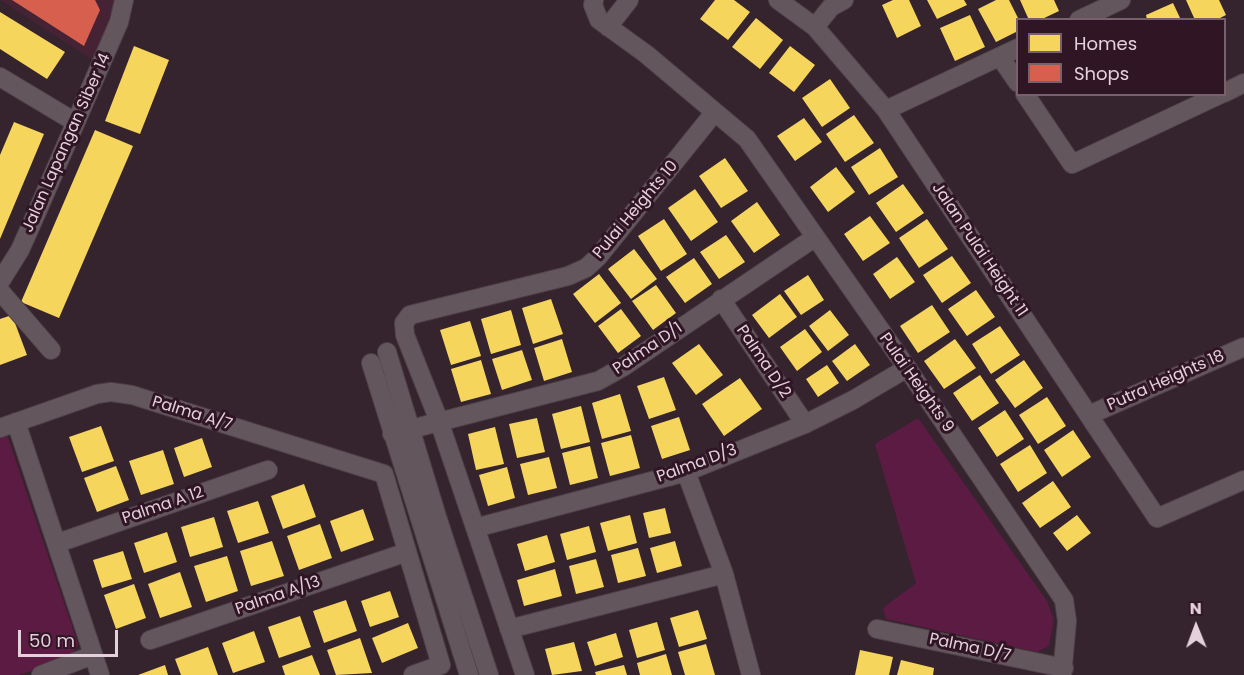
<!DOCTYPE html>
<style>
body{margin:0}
#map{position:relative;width:1244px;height:675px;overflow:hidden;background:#35242d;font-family:Poppins,sans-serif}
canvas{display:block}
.legend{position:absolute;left:1016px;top:18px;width:210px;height:78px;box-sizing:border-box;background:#301524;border:2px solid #78606d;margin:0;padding:8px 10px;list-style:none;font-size:18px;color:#e5d1db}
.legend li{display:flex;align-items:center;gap:12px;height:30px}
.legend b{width:30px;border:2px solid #78606d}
.north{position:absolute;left:1166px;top:597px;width:60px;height:60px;-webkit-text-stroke:4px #301524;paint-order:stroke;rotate:359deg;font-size:16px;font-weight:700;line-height:24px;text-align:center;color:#e5d1db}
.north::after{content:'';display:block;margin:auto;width:21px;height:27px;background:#e5d1db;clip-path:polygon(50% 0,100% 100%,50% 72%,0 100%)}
.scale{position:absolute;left:18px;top:630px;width:100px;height:27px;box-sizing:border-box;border:3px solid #e5d1db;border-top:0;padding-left:8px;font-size:18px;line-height:21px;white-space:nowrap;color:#e5d1db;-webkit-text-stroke:4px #301524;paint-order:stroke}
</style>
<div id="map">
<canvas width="1244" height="675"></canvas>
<ul class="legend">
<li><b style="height:16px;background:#f6d55c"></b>Homes</li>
<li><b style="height:16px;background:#d6604d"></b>Shops</li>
</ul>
<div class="north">N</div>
<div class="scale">50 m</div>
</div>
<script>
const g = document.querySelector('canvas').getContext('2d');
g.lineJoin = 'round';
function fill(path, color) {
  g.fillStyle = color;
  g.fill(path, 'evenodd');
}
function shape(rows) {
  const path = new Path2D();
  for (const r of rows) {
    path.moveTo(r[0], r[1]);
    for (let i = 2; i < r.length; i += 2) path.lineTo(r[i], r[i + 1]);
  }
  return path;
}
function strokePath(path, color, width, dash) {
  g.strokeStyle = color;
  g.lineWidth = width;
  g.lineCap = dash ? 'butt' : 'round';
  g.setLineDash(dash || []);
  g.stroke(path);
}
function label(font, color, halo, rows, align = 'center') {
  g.font = font + ' Poppins,sans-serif';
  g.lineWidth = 6;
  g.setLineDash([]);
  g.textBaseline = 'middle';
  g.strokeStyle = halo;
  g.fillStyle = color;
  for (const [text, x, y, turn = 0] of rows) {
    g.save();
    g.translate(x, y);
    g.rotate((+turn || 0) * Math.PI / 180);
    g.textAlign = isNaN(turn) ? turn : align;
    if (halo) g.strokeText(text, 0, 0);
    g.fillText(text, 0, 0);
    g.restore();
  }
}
fill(shape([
 [0,0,122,0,99,64]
]), '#452335');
fill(shape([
 [918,418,1047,601,1054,620,1049,646,1037,652,886,619,883,608,916,583,875,444],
 [7,435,78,644,71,658,19,675,0,675,0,438]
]), '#5c1b42');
fill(shape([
 [715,0,734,0,750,12,728,40,700,19],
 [893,0,909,0,921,26,897,38,882,5],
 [927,0,964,0,967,5,937,19],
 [996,0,1009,0,1019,20,1018,31,996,42,978,9],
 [1020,0,1054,0,1059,11,1040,20,1029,20],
 [1186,0,1219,0,1226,15,1216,20,1195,20],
 [1173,3,1181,20,1147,20,1146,15],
 [0,12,65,52,47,79,0,49],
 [970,15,985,47,955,61,940,28],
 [756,18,783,40,760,69,732,47],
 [134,46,169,60,140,134,105,121],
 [790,46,815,65,794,92,769,73],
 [830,79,850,108,822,127,802,98],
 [854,115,874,143,845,162,826,134],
 [804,118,822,142,795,161,777,136],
 [14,122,44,134,0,239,0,155],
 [95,130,133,146,59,318,21,302],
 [880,148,898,177,869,195,851,167],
 [725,158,748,191,721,208,699,176],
 [836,167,855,192,828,212,810,187],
 [903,184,924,213,896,232,876,203],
 [695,189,718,222,691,241,668,208],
 [757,202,780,235,754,253,731,221],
 [870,216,890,243,863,261,844,234],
 [664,219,687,254,661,271,638,236],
 [927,219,948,249,919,268,899,238],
 [726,235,745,262,719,279,700,252],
 [634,249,657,279,631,299,608,269],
 [952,256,971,283,942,303,923,275],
 [897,257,915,282,890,299,873,274],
 [694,258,712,284,685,303,666,277],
 [599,274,621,303,595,323,573,294],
 [808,275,824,300,801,315,784,291],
 [656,285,676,313,653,330,632,301],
 [976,290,995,317,967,336,948,309],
 [780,294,797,317,769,338,752,315],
 [551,299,563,334,533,344,522,308],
 [932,305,950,332,918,353,900,326],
 [621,309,641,336,618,353,598,326],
 [511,310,521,345,491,354,481,319],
 [830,310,849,335,828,351,809,326],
 [12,315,27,355,0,365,0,319],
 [470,321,481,356,451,365,440,330],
 [1000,326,1020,355,991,374,972,344],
 [805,329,822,352,797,371,780,347],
 [562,339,572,372,544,381,534,348],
 [955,339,976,368,944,389,924,361],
 [699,344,723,375,696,395,672,363],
 [855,344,870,365,847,381,832,361],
 [522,350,532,380,502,390,492,359],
 [481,360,491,394,461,402,451,369],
 [1024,360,1043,388,1015,408,995,380],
 [827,365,839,383,818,397,806,379],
 [980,375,999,403,972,421,953,393],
 [664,377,676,410,649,419,637,386],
 [740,378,762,409,724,436,702,404],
 [620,394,631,431,602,439,592,403],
 [1047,397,1066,426,1038,444,1019,415],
 [581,406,590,442,561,449,552,414],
 [1005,410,1024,439,997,457,978,428],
 [679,417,690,450,662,459,651,426],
 [537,418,545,452,517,458,509,424],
 [101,426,114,461,82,472,69,437],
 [495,427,504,464,476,470,468,434],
 [1073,430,1091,457,1062,477,1044,450],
 [631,435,640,468,610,476,601,443],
 [202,438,212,467,184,477,174,448],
 [1030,445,1047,473,1018,492,1000,464],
 [590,446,598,478,570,485,562,453],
 [163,450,174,484,141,495,129,461],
 [549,457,557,488,528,495,520,464],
 [116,466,129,500,97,512,84,478],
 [507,467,515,498,488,506,479,475],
 [1053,481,1071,507,1040,528,1022,503],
 [304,484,316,517,283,529,271,496],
 [258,501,269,533,238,543,227,511],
 [665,508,671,533,649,538,643,513],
 [363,509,374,540,341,552,330,521],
 [630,515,637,543,608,551,600,523],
 [1077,515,1091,533,1067,551,1053,533],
 [214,517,223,547,190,557,181,527],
 [320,524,332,558,299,570,287,536],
 [589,526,596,552,567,560,560,534],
 [167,532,177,562,144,573,134,543],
 [547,535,555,562,525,571,517,544],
 [272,541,284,576,251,586,240,551],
 [675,541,682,566,657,573,650,548],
 [638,548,646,576,618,583,611,555],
 [123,551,132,579,102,588,93,560],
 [227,556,238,591,206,602,194,566],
 [596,559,604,587,576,594,569,566],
 [555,569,562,596,524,606,517,580],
 [180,572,192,607,160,618,148,584],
 [134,584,146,618,116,629,104,595],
 [390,591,399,617,370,627,361,601],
 [346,600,357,631,324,643,313,611],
 [698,610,707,639,679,647,670,618],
 [300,616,311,647,279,658,268,627],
 [657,622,665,650,637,658,629,630],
 [408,623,418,648,382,663,372,638],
 [254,631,265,662,233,673,222,643],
 [616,633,623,657,595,666,587,642],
 [360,638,372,673,336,675,327,650],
 [574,642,582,671,552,675,545,649],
 [706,644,715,675,685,675,678,652],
 [208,647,218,675,181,675,175,659],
 [860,650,893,657,889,675,855,675],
 [666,654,672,675,640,675,637,663],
 [312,655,320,675,285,675,282,666],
 [901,660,934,668,933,675,897,675],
 [165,665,168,675,138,675],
 [624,665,627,675,596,675,595,672]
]), '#f6d55c');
fill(shape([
 [12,0,95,0,100,10,84,46]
]), '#d6604d');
const minor = shape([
 [594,0,593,5,599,20,646,54,747,139,907,368,1064,600,1067,621,1062,675],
 [778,0,815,27,886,110,1157,518,1244,480],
 [1079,20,1121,0],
 [608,27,629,0],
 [815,27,831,7,844,0],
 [1000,57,1018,83],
 [0,77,75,122],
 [1224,93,1244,83],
 [1025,94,1072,164,1221,94],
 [886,110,1018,48],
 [0,282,20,250,40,205,119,22,124,0],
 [0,291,51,350],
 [721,299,805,424],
 [387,352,438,520,489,675],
 [371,363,469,675],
 [1089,415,1244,347],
 [16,422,100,675],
 [0,428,97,394,111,392,132,395,384,474,441,665,413,675],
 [392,434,598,381,623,367,814,238],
 [686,472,724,574,751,675],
 [475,528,686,472,805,424,853,400,907,368],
 [58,543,268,470],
 [509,629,724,574],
 [877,629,1064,668],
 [150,640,407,552],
 [41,675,93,655],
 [525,675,439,421,405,335,404,323,410,315,568,276,586,268,598,257,714,113]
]);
strokePath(minor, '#504149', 20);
strokePath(minor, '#63575d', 18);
label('16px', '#e5d1db', '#301524', [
 ["Jalan Lapangan Siber 14",67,143,-66],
 ["Pulai Heights 10",636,210,-50],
 ["Jalan Pulai Height 11",979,250,56],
 ["Palma D/1",648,349,-34],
 ["Palma D/2",763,362,56],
 ["Putra Heights 18",1166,381,-24],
 ["Pulai Heights 9",916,383,55],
 ["Palma A/7",192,414,17],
 ["Palma D/3",697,464,-20],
 ["Palma A 12",163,506,-19],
 ["Palma A/13",278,596,-19],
 ["Palma D/7",970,648,12]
]);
</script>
